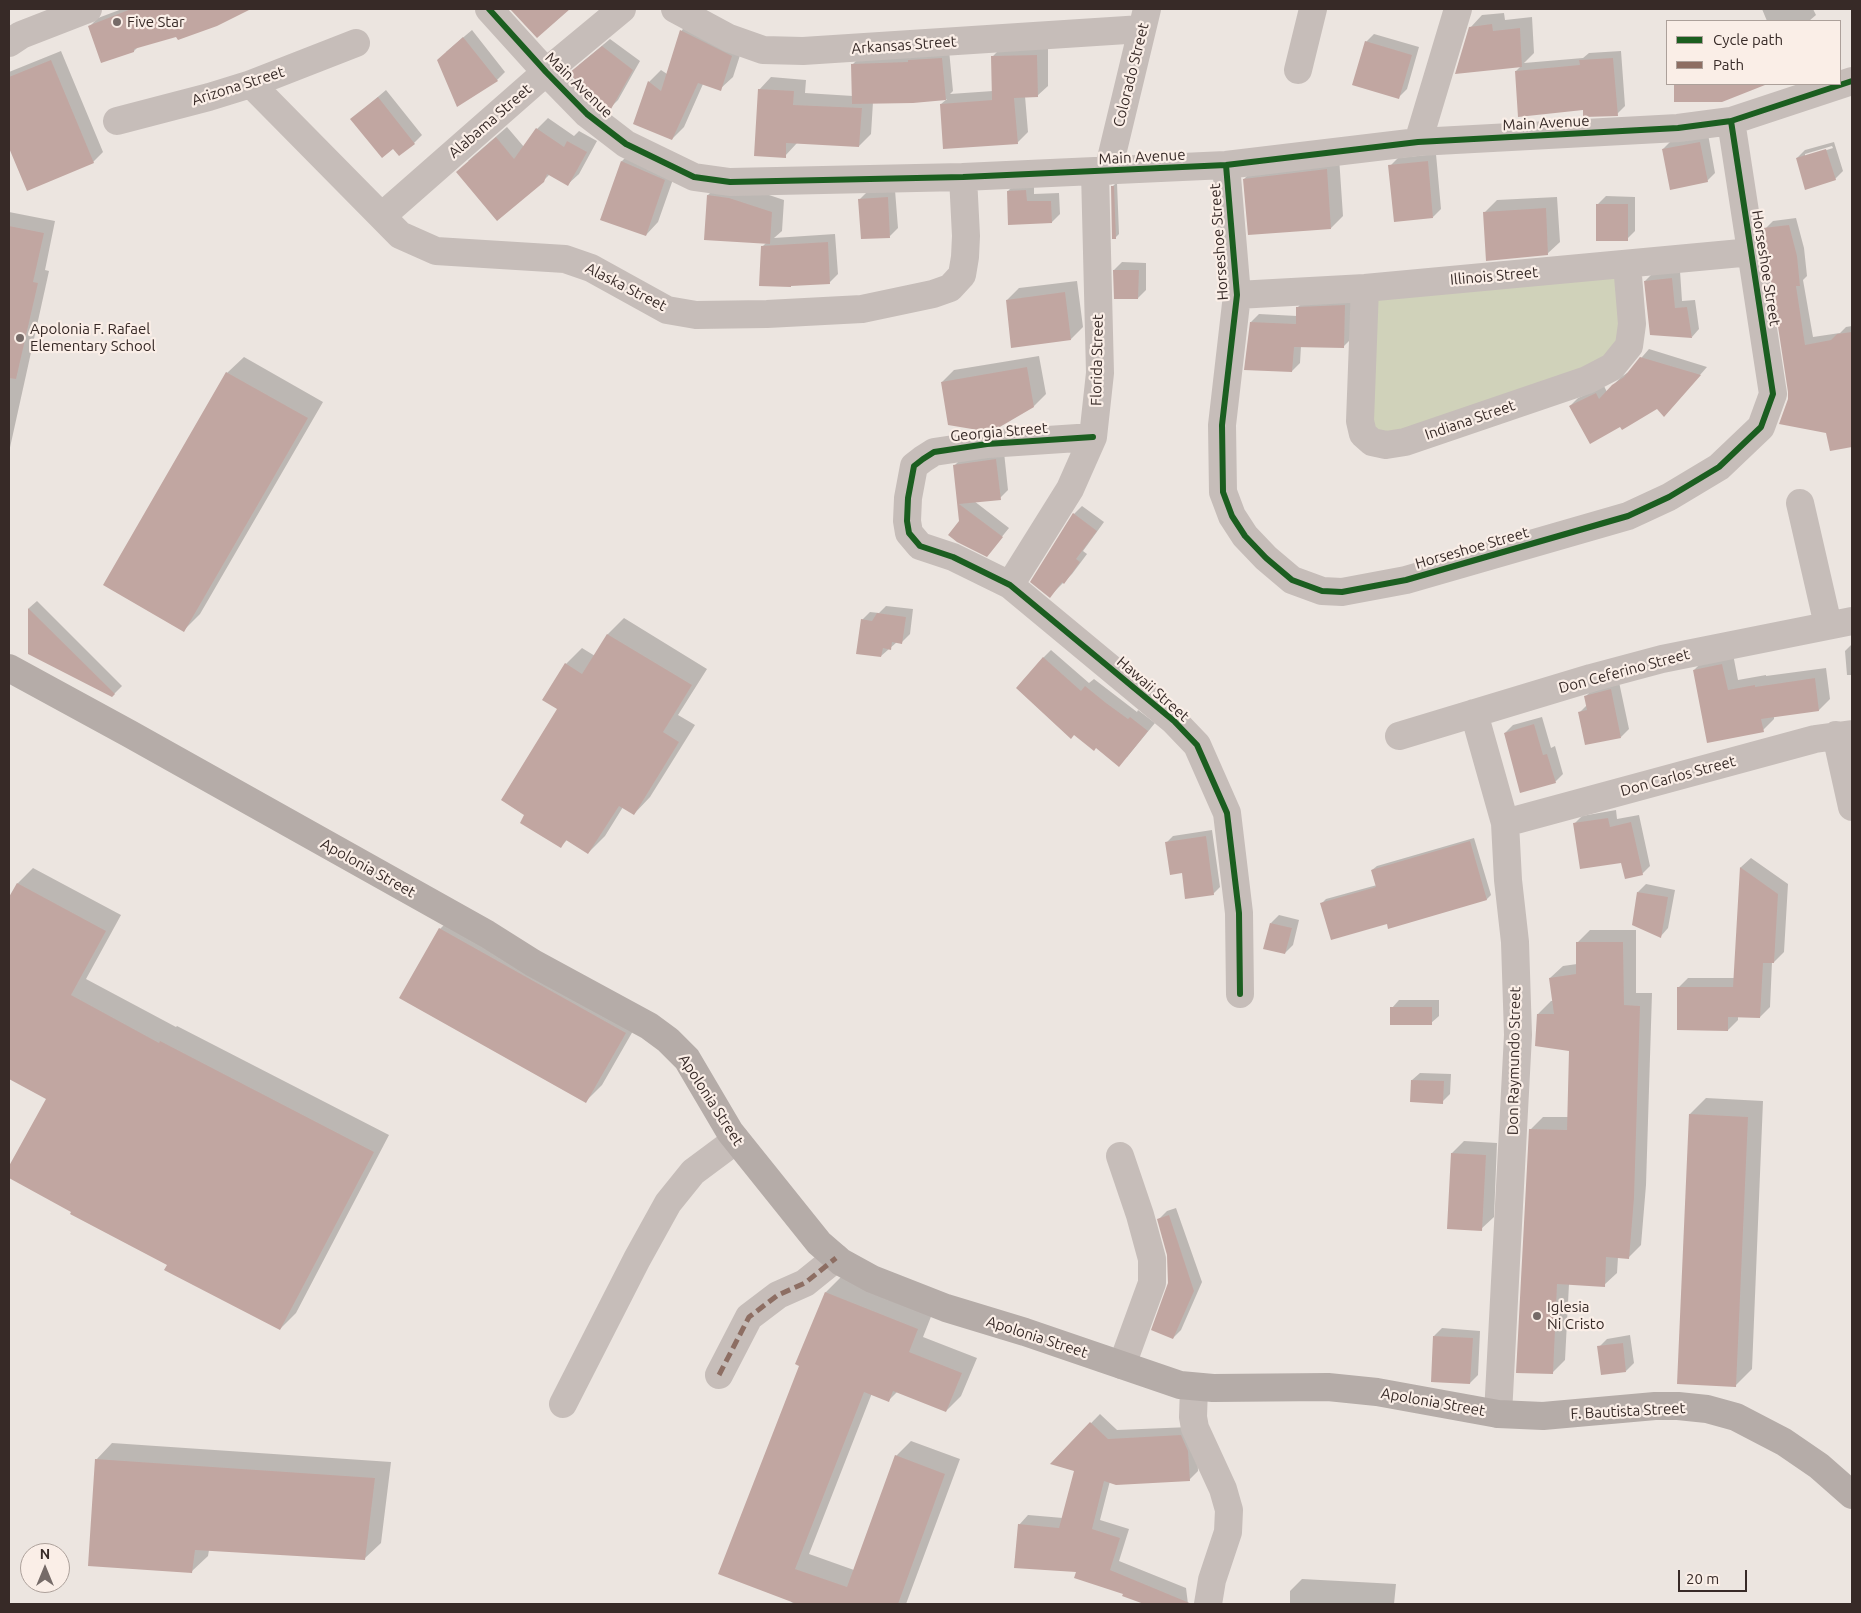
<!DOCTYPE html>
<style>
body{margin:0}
#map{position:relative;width:1861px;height:1613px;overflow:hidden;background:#ece5e0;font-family:Ubuntu,sans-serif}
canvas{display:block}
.frame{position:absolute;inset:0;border:10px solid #372a27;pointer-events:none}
.legend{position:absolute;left:1666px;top:20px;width:175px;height:65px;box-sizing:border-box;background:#faeee7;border:1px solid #aca09a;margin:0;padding:6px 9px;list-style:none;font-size:15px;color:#372a27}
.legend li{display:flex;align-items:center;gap:10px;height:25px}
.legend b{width:25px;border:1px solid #aca09a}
.north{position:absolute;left:20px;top:1543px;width:50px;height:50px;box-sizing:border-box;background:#faeee7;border:1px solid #aca09a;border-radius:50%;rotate:0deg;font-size:14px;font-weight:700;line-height:20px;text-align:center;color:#372a27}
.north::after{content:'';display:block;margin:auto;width:18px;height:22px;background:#766b68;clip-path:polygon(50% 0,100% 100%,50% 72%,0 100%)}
.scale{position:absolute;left:1678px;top:1570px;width:69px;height:22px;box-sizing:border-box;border:2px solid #372a27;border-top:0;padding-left:6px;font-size:15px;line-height:18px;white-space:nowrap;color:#372a27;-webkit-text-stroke:4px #faeee7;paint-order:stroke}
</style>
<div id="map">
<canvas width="1861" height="1613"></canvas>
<div class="frame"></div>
<ul class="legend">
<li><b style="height:6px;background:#1b5e20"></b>Cycle path</li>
<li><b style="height:6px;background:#8d6e63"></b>Path</li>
</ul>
<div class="north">N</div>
<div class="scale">20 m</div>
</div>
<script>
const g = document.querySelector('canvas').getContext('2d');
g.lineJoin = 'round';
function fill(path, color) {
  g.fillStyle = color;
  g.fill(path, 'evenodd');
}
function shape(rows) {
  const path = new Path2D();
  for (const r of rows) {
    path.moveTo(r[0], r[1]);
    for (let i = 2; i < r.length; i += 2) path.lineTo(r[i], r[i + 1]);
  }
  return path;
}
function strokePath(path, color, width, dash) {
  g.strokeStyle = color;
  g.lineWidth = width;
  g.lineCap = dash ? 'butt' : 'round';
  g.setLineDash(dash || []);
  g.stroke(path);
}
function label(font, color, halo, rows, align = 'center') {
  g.font = font + ' Ubuntu,sans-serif';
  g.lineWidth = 4.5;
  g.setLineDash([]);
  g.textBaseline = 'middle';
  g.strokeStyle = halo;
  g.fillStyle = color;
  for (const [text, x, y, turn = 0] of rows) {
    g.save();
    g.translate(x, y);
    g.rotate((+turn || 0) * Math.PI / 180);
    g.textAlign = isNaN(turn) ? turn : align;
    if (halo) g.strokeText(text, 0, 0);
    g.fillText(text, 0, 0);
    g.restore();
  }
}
fill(shape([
 [1624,269,1620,350,1586,377,1377,437,1363,419,1370,292]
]), '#d0d2ba');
fill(shape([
 [122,9,248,9,216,25,138,47,134,51,90,26,98,18],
 [512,9,568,9,537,37],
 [1762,9,1813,9,1816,15,1809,21,1767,21],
 [1504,13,1505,20,1532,17,1534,53,1524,63,1583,58,1589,53,1621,51,1625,106,1617,114,1584,108,1516,71,1522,65,1456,73,1470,28,1482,15],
 [694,18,744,43,733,77,720,89,703,84,684,127,672,139,635,123,649,82,661,70,667,74,682,30],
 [472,30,505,72,497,80,457,105,446,52],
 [1374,34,1419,47,1407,89,1399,97,1366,42],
 [610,39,640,61,618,100,610,108,579,65],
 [1048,45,1048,86,1037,96,1025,96,1028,132,1017,143,941,104,947,99,913,102,873,102,871,134,859,146,797,143,785,156,759,90,771,77,806,80,805,93,853,96,853,64,861,56,949,50,953,91,950,94,993,91,993,56,1003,46],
 [61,51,103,152,93,162,27,189,9,145,9,72],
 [1675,84,1760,84,1757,87,1675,101],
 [386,90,422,135,414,143,393,147,352,119],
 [548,118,574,136,579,131,597,141,579,174,568,184,550,174,543,181,468,161,507,127,524,147,537,129],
 [1708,134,1715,173,1707,181,1663,149,1671,141],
 [1834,142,1843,171,1835,179,1797,158,1805,150],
 [1832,146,1833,148,1805,157,1805,154],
 [634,149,677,168,658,222,646,235,602,220,622,161],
 [1436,154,1441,209,1433,217,1390,166,1398,158],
 [1339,157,1343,216,1331,228,1244,179,1256,167],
 [1034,182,1034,194,1059,193,1060,214,1052,222,1008,191,1016,183],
 [720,183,742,186,784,200,782,231,774,238,835,234,838,274,830,282,762,247,766,243,705,239,708,195],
 [1116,183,1117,183,1119,234,1115,238,1112,187],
 [895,190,898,228,890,236,859,200,867,192],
 [1606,196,1635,197,1635,231,1627,239,1598,204],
 [1557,197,1560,242,1547,254,1485,212,1497,200],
 [9,212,55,221,45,270,49,271,9,452],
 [1796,218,1804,248,1807,276,1803,280,1813,337,1840,333,1846,327,1852,326,1852,446,1831,450,1827,432,1789,400,1790,392,1765,229,1773,221],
 [1122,262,1146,263,1146,290,1138,298,1114,270],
 [1680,271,1682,301,1695,300,1699,329,1692,337,1645,281,1653,273],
 [1077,281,1083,327,1071,339,1007,300,1019,288],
 [1352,297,1351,339,1343,347,1301,346,1300,363,1292,371,1251,322,1259,314,1297,316,1297,308,1305,300],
 [1649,349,1707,367,1672,407,1570,406,1578,398,1604,386,1607,392,1621,377,1630,371],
 [1039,356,1046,394,1034,406,942,382,954,370],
 [244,357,323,402,200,614,184,630,227,373],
 [1004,452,1008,490,1000,498,974,501,1009,528,987,555,961,522,955,465,963,457],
 [1082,506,1104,522,1083,551,1087,554,1072,574,1050,596,1074,514],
 [37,601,122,686,112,696,29,653,29,608],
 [886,606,913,609,910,634,902,642,897,642,881,656,862,620,870,612,879,613],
 [624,618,707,669,678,715,695,725,650,797,634,814,623,807,605,836,588,853,567,840,560,847,526,815,559,709,566,664,582,648,595,656,608,634],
 [1852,644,1852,675,1847,675,1845,651],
 [1051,650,1089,683,1094,679,1137,712,1138,710,1155,723,1127,757,1043,658],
 [1733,654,1738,680,1766,675,1766,676,1826,668,1830,699,1819,710,1774,716,1774,719,1763,730,1694,670,1705,659],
 [1619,682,1629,729,1621,737,1580,712,1587,705,1585,697,1593,689],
 [1542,717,1551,748,1555,746,1563,774,1555,782,1505,733,1513,725],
 [1616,810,1617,819,1639,815,1650,866,1642,874,1622,861,1574,824,1582,816],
 [1212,830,1220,887,1213,894,1183,872,1167,842,1173,836],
 [1474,838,1491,895,1487,899,1388,922,1322,903,1326,899,1377,885,1372,870,1377,866],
 [1751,858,1788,884,1784,952,1774,962,1772,962,1770,1007,1760,1017,1738,1016,1738,1020,1728,1030,1678,988,1688,978,1735,978,1741,867],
 [33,868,121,915,86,979,176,1027,177,1026,389,1135,296,1313,280,1329,169,1264,9,1177,9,1169,48,1098,9,1077,9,900,18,883],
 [1646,884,1675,890,1668,928,1661,936,1638,892],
 [456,913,641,1017,602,1085,586,1101,440,929],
 [1279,915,1299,920,1293,945,1285,953,1271,923],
 [1590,930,1636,930,1636,993,1652,993,1646,1185,1641,1245,1628,1258,1618,1257,1617,1273,1604,1285,1569,1284,1565,1360,1552,1373,1530,1130,1543,1117,1568,1117,1571,1050,1538,1014,1551,1001,1553,1001,1550,978,1563,966,1577,964,1577,943],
 [1399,1000,1439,1000,1439,1016,1431,1023,1392,1008],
 [1420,1073,1451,1074,1450,1094,1442,1102,1412,1080],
 [1706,1098,1763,1101,1752,1369,1735,1386,1690,1114],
 [1464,1141,1497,1143,1494,1217,1481,1229,1452,1153],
 [1176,1208,1202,1282,1181,1330,1173,1338,1168,1255,1159,1219,1167,1211],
 [841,1277,932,1314,923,1337,977,1358,961,1396,946,1411,898,1391,889,1400,872,1393,809,1554,854,1570,896,1456,911,1441,960,1459,906,1604,796,1604,791,1602,800,1365,826,1292],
 [1442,1328,1480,1331,1478,1375,1470,1383,1434,1336],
 [1630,1335,1634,1363,1626,1371,1599,1347,1607,1339],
 [1100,1414,1117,1430,1190,1427,1197,1441,1198,1471,1189,1480,1110,1481,1100,1520,1129,1529,1119,1561,1186,1588,1188,1604,1147,1604,1124,1595,1125,1593,1078,1571,1019,1525,1028,1515,1063,1518,1076,1471,1052,1463],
 [112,1443,391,1462,381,1543,364,1559,209,1550,208,1556,191,1572,96,1460],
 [1302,1579,1396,1584,1394,1604,1290,1604,1290,1591],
 [31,1603,54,1604,29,1604]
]), '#0003');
fill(shape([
 [131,9,251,9,217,26,178,40,176,37,134,49,134,52,101,63,88,26],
 [510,9,570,9,537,38],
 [1492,24,1493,31,1520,28,1522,67,1455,74,1469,27],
 [680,30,732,56,721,91,698,83,672,140,633,124,648,81,661,91],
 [463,37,498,81,457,107,437,60],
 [1365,41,1412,55,1399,99,1352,85],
 [602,46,633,70,611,109,588,93,569,73],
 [1037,55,1038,97,1014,98,1018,144,943,149,940,104,992,100,991,56],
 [942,58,946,100,913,103,852,104,851,64,908,62,908,60],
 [1613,58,1618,116,1583,117,1583,110,1518,117,1515,71,1580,65,1579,60],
 [51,60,94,163,27,191,9,148,9,77],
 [1674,84,1765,84,1765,85,1722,102,1674,102],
 [758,89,794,91,793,105,862,108,859,147,786,143,786,158,754,156],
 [378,97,415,144,399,156,393,149,382,158,350,119],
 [536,128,564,147,567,141,587,152,568,186,547,174,544,182,497,221,456,172,496,137,514,159],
 [1700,142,1708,182,1670,190,1662,149],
 [1826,149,1836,180,1805,190,1796,158],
 [621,161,665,180,646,236,600,220],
 [1428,161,1433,218,1394,222,1388,165],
 [1327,169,1331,229,1248,235,1243,179],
 [1111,186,1114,186,1116,239,1112,239],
 [1026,190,1027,201,1051,201,1052,223,1008,225,1007,191],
 [707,195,729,198,772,212,770,244,704,240],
 [888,197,890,238,861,239,858,199],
 [1596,204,1628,204,1628,241,1596,241],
 [1546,208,1548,255,1486,261,1483,212],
 [1789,225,1797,256,1800,286,1796,286,1805,345,1831,340,1837,334,1852,332,1852,447,1830,451,1826,433,1779,424,1788,399,1788,392,1763,228],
 [9,226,44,233,33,282,38,283,16,379,9,378],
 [828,242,830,284,791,286,791,287,759,286,761,246],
 [1113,270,1139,270,1138,299,1114,299],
 [1672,278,1675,308,1687,307,1692,338,1650,335,1644,281],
 [1065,292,1071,340,1011,348,1006,300],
 [1345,305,1344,348,1294,347,1292,372,1244,370,1250,322,1296,324,1296,307],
 [1640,357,1701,375,1664,417,1657,409,1622,430,1620,427,1590,444,1569,406,1596,393,1599,399,1612,385,1624,377],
 [1027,367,1034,407,998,428,978,430,948,425,941,382],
 [226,372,308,418,184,632,103,585],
 [996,459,1001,500,959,504,1003,537,987,557,957,542,948,535,959,521,953,465],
 [1073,513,1097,531,1076,559,1080,562,1064,584,1062,582,1050,598,1030,582],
 [28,608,115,694,112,697,28,654],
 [877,613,906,617,902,644,892,642,891,650,883,648,881,657,856,654,861,619,872,621],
 [607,634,692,685,663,732,679,742,634,815,619,806,588,854,566,840,561,848,520,823,524,815,501,800,557,709,542,700,565,663,582,674],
 [1043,657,1081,691,1085,686,1106,703,1128,719,1130,717,1148,731,1119,767,1096,748,1094,751,1074,735,1071,739,1016,688],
 [1722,664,1728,690,1755,685,1755,687,1815,678,1819,711,1761,719,1764,732,1707,743,1693,670],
 [1611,689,1621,738,1585,745,1578,712,1587,710,1584,696],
 [1534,724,1543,755,1547,754,1556,783,1520,793,1504,733],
 [1608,818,1610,827,1631,822,1643,875,1625,879,1621,863,1580,869,1573,823],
 [1206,836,1214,895,1185,899,1182,873,1170,875,1165,842],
 [1470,841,1487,900,1388,929,1387,924,1331,940,1320,903,1376,887,1371,870],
 [1740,867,1778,894,1774,963,1763,963,1760,1018,1728,1017,1728,1031,1677,1030,1677,987,1733,987],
 [17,883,106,931,71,995,159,1043,160,1041,374,1152,280,1330,164,1270,167,1265,70,1214,71,1212,9,1178,9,1166,46,1099,9,1079,9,897],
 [1637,892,1668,897,1661,938,1632,925],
 [1270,923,1292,928,1285,954,1263,949],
 [439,928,626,1033,586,1103,399,998],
 [1576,942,1623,942,1624,1005,1640,1006,1634,1198,1629,1259,1606,1257,1605,1287,1557,1284,1553,1374,1516,1373,1529,1129,1567,1130,1569,1051,1535,1046,1537,1014,1554,1014,1549,978,1576,974],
 [1390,1007,1432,1007,1432,1025,1390,1025],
 [1411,1080,1444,1081,1443,1104,1410,1102],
 [1689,1114,1748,1117,1736,1387,1677,1384],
 [1451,1153,1486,1155,1482,1231,1447,1229],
 [1169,1215,1194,1291,1173,1339,1151,1330,1168,1283,1167,1255,1157,1219],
 [825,1292,918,1329,909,1352,962,1373,946,1412,893,1391,889,1402,864,1392,795,1569,847,1587,895,1455,945,1474,898,1604,797,1604,718,1574,799,1366,795,1364],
 [1433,1336,1473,1338,1470,1384,1431,1382],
 [1623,1343,1626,1372,1601,1375,1597,1346],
 [1090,1422,1108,1439,1181,1435,1188,1451,1190,1481,1116,1485,1104,1481,1092,1529,1120,1538,1110,1570,1192,1604,1144,1604,1122,1596,1123,1594,1074,1578,1076,1572,1014,1568,1018,1524,1059,1528,1074,1471,1050,1464],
 [95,1459,375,1478,365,1560,195,1550,192,1573,88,1566]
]), '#c1a6a1');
strokePath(shape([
 [489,9,546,72,587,114,626,144,694,177,730,182,963,177,1226,165,1418,142,1678,128,1731,121,1852,81],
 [675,9,729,38,763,50,803,51,1142,29],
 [9,43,21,35,88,9],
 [1298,70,1313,9],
 [251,84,400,235,436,251,565,259,591,268,667,310,696,315,767,314,862,309,933,294,950,288,962,275,965,257,966,236,963,177],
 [117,121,209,97,251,84,356,43],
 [1418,142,1458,9],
 [1226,165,1237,295,1222,425,1223,492,1232,516,1245,536,1266,558,1292,580,1322,591,1342,592,1406,580,1628,516,1669,497,1719,467,1761,427,1773,394,1731,121],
 [1108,171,1147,9],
 [382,216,546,72,622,9],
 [1365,288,1360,421,1363,434,1372,442,1386,445,1405,442,1587,380,1612,367,1629,346,1632,324,1627,264],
 [1237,295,1365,288,1752,252],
 [1093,437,987,444,934,452,923,459,914,466,908,498,907,521,909,533,920,546,953,557,1010,585,1174,721,1197,745,1227,813,1239,913,1240,994],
 [1800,503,1828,625],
 [1010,585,1070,489,1093,437,1100,373,1095,172],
 [1474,713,1505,823,1508,880,1515,942,1518,1035,1498,1414],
 [1836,735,1852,807],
 [1399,736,1591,678,1662,659,1852,621],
 [1505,823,1815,739,1852,734],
 [1120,1156,1140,1215,1152,1259,1152,1283,1122,1365],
 [719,1375,749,1317,778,1295,805,1283,836,1258],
 [1194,1387,1193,1417,1195,1428,1223,1489,1229,1510,1228,1532,1212,1580,1208,1604],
 [563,1404,637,1259,668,1203,693,1172,736,1140]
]), '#c6bdb9', 28);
strokePath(shape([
 [9,668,130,734,487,934,533,963,649,1026,668,1040,687,1059,730,1132,819,1243,841,1262,872,1279,946,1308,1025,1332,1180,1385,1213,1388,1328,1387,1377,1392,1498,1414,1543,1416,1655,1406,1678,1406,1707,1409,1736,1417,1784,1442,1819,1466,1852,1495]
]), '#b5aca8', 28);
strokePath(shape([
 [719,1375,749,1317,778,1295,805,1283,836,1258]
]), '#8d6e63', 5, [10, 5]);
strokePath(shape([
 [489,9,546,72,587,114,626,144,694,177,730,182,963,177,1226,165,1418,142,1678,128,1731,121,1852,81],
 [1226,165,1237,295,1222,425,1223,492,1232,516,1245,536,1266,558,1292,580,1322,591,1342,592,1406,580,1628,516,1669,497,1719,467,1761,427,1773,394,1731,121],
 [1093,437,987,444,934,452,923,459,914,466,908,498,907,521,909,533,920,546,953,557,1010,585,1174,721,1197,745,1227,813,1239,913,1240,994]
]), '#1b5e20', 6);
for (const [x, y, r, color] of [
 [117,22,5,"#766b68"],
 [20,338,5,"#766b68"],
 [1537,1316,5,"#766b68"]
]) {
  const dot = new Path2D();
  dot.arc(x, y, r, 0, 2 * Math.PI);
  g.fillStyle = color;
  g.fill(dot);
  strokePath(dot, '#faeee7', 2);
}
label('15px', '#372a27', '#faeee7', [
 ["Five Star",127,22],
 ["Apolonia F. Rafael",30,329],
 ["Elementary School",30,346],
 ["Iglesia",1547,1307],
 ["Ni Cristo",1547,1324]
], 'left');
label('15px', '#372a27', '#faeee7', [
 ["Arkansas Street",904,45,-4],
 ["Colorado Street",1131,75,-76],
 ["Main Avenue",579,85,44],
 ["Arizona Street",238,86,-18],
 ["Alabama Street",490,121,-41],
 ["Main Avenue",1546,123,-3],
 ["Main Avenue",1142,157,-3],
 ["Horseshoe Street",1219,242,-94],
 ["Horseshoe Street",1766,268,81],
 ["Illinois Street",1494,276,-5],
 ["Alaska Street",626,287,27],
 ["Florida Street",1097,360,-89],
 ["Indiana Street",1470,420,-19],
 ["Georgia Street",999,432,-5],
 ["Horseshoe Street",1472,548,-16],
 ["Don Ceferino Street",1624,671,-15],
 ["Hawaii Street",1153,689,41],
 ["Don Carlos Street",1678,776,-15],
 ["Apolonia Street",368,868,29],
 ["Don Raymundo Street",1514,1061,-89],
 ["Apolonia Street",711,1100,57],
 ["Apolonia Street",1037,1337,18],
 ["Apolonia Street",1433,1402,10],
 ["F. Bautista Street",1628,1411,-3]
]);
</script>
